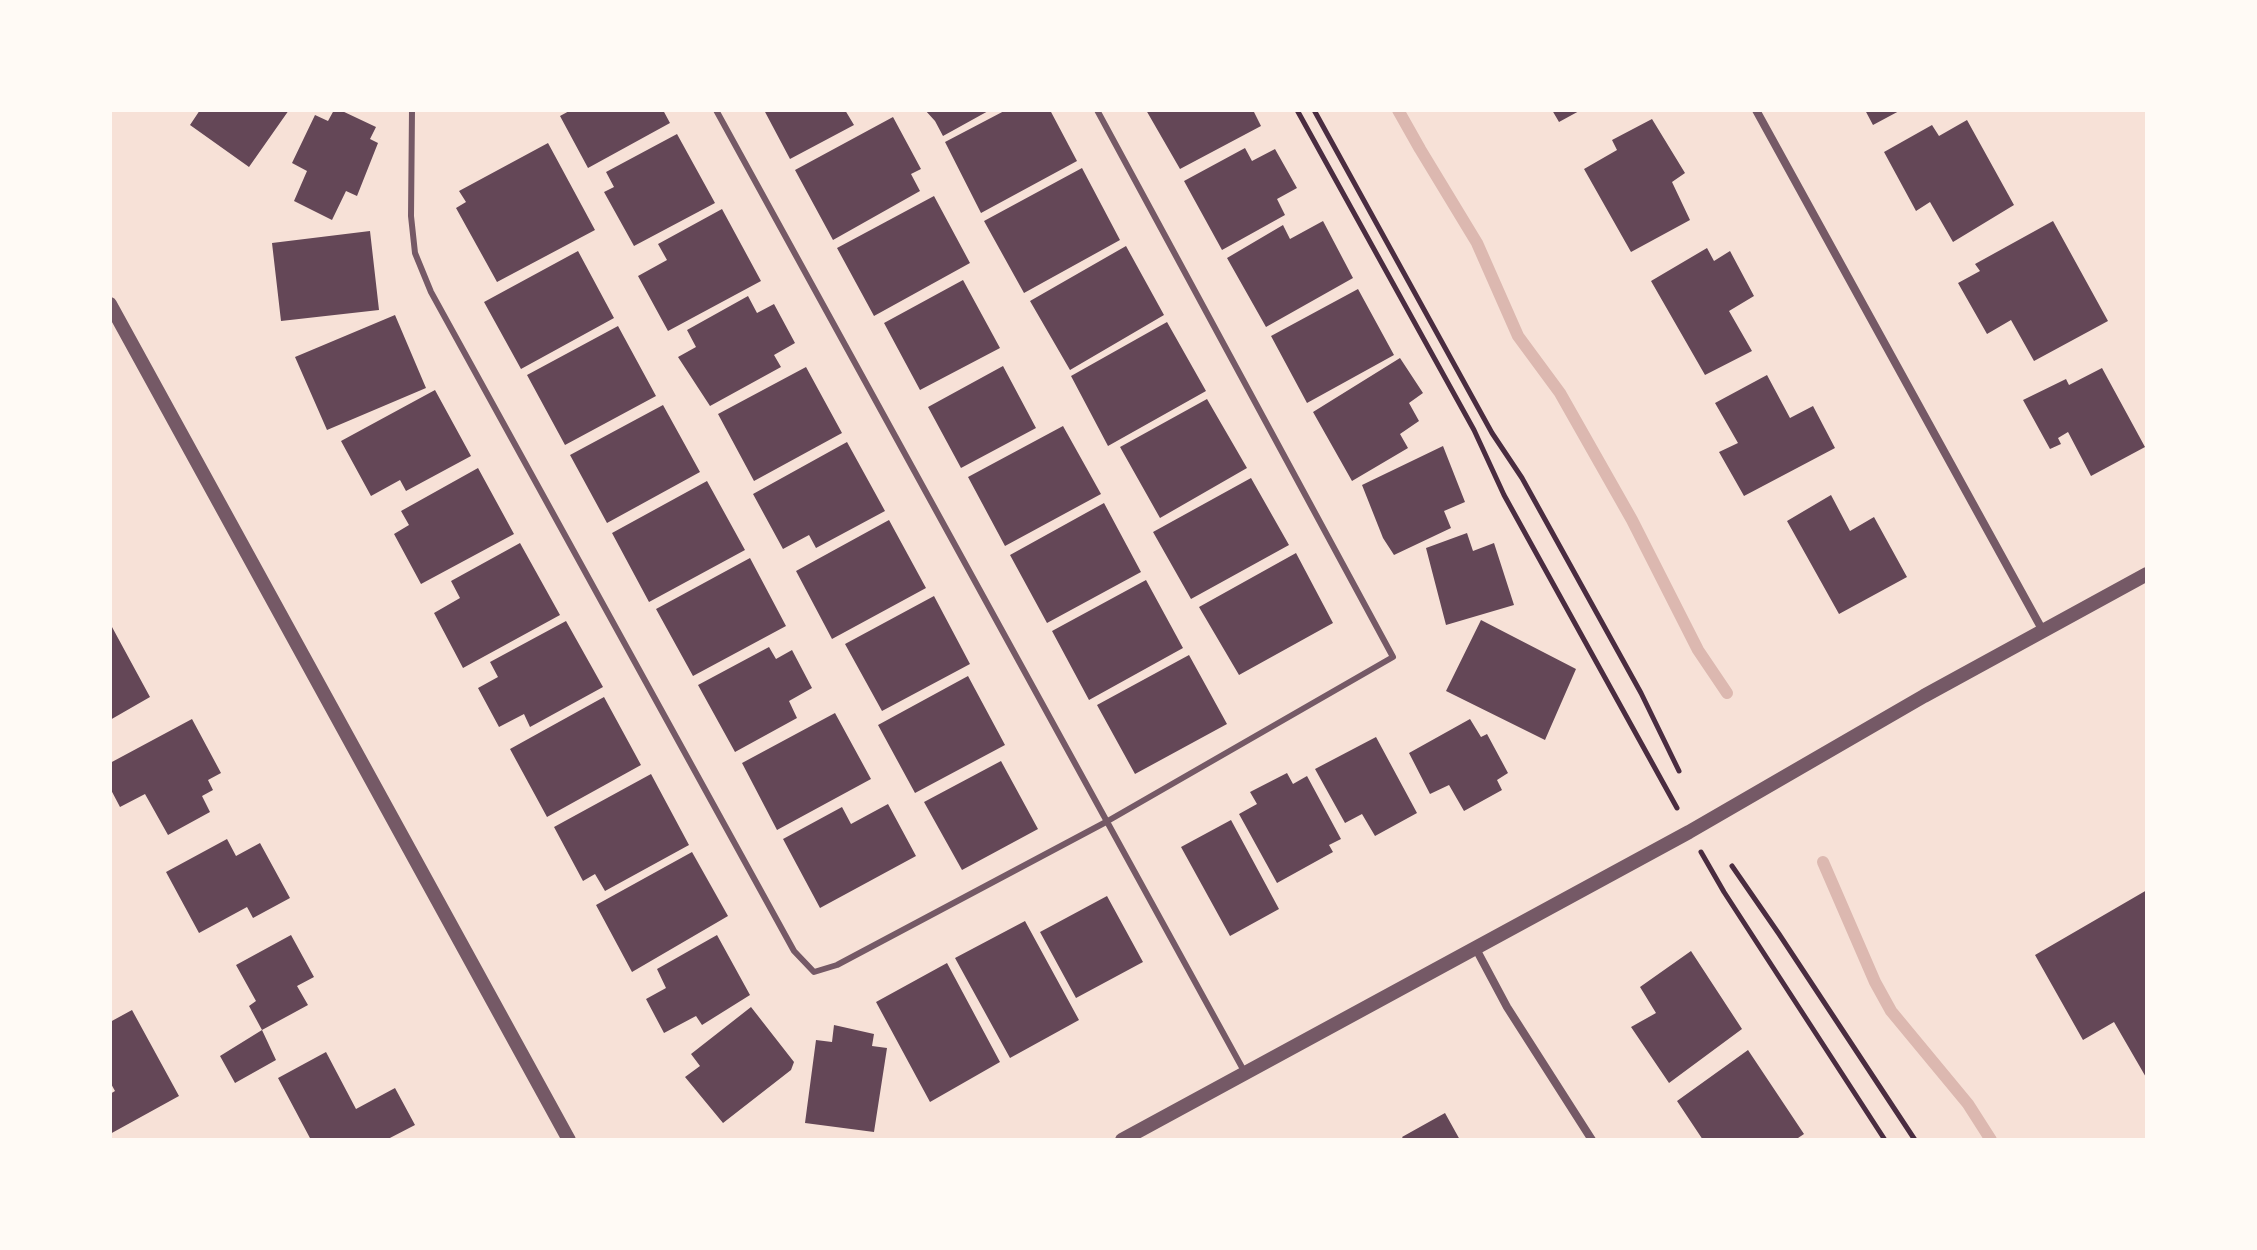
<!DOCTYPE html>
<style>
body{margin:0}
#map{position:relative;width:2257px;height:1250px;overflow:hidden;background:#f7e1d7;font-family:Literata,serif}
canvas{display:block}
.frame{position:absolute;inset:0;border:112px solid #fffaf5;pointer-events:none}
</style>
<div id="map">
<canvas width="2257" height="1250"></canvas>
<div class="frame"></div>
</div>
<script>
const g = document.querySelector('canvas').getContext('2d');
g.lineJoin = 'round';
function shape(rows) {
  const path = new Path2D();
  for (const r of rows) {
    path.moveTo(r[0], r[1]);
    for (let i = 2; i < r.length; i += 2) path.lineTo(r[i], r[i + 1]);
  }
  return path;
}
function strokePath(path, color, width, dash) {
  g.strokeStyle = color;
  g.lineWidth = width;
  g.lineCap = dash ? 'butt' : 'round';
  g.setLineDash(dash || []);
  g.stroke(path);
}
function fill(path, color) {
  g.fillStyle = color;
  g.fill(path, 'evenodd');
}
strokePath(shape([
 [1398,110,1420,149,1477,243,1518,336,1560,393,1632,520,1698,650,1727,693],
 [1823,862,1875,982,1891,1011,1968,1104,1991,1140]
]), '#dcb8b0', 12);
fill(shape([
 [200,110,289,110,249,167,190,125],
 [334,110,340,110,376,127,370,139,378,143,357,196,346,191,332,220,294,201,307,171,292,163,315,115,328,121],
 [571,110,663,110,670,123,588,168,560,116],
 [764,110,845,110,854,125,790,159],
 [925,110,990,110,943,136,935,121],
 [1006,110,1050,110,1077,161,981,213,945,142],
 [1146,110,1253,110,1261,126,1180,169],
 [1552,110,1581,110,1559,122],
 [1865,110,1901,110,1873,125],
 [893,117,921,169,911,174,920,191,833,240,795,170],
 [1652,119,1685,173,1672,182,1690,220,1631,252,1584,169,1617,150,1612,140],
 [1967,120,2014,205,1953,242,1930,202,1916,211,1884,152,1932,125,1939,136],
 [677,134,715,203,634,246,604,192,614,187,606,172],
 [548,143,595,230,497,282,456,208,466,202,459,191],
 [1245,148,1252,161,1275,149,1297,188,1277,199,1285,215,1222,250,1184,181],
 [1082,168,1120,240,1024,293,984,221],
 [934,196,970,263,874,316,837,248],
 [722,209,761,281,668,331,638,276,667,260,658,244],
 [1323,221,1353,278,1266,327,1227,258,1283,225,1290,239],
 [2053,221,2108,321,2034,361,2011,320,1987,334,1958,283,1980,271,1975,264],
 [370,231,379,310,281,321,272,243],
 [1126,246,1164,315,1070,370,1030,301],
 [1707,248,1714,261,1730,251,1754,296,1729,311,1752,351,1705,375,1651,281],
 [578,251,614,318,521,369,484,302],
 [963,280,1000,348,920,390,884,323],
 [1358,289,1394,355,1307,403,1271,336],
 [748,296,757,313,774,304,795,343,774,355,781,367,710,406,678,357,696,347,687,330],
 [395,315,426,388,327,430,295,357],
 [1167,322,1206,391,1108,446,1071,376],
 [618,326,656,396,565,445,527,375],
 [1400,358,1423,393,1409,403,1419,421,1400,434,1408,448,1352,481,1313,412],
 [1003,366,1036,428,961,468,928,407],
 [806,367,842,433,754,481,718,414],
 [2102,368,2145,447,2091,476,2068,432,2058,438,2061,444,2050,449,2023,400,2066,379,2069,385],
 [1767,375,1790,418,1813,406,1835,448,1744,496,1719,452,1738,443,1715,403],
 [435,390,471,456,406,491,400,480,371,496,341,441],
 [1207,399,1247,468,1160,518,1120,447],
 [663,405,700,472,607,523,570,455],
 [1063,426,1101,494,1005,546,968,477],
 [847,442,885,511,816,548,809,535,783,549,753,494],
 [1443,446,1465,502,1444,511,1451,528,1394,555,1383,538,1362,485],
 [478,468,514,534,421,584,394,534,409,525,401,511],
 [1251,478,1289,545,1191,599,1153,532],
 [707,481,745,550,649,602,612,533],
 [1831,495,1850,531,1874,517,1907,577,1839,614,1787,521],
 [1104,503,1141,572,1047,623,1010,555],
 [889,520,926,588,832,639,796,571],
 [1467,533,1473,551,1494,543,1514,605,1446,625,1426,548],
 [520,543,560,615,463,668,434,613,460,598,451,581],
 [1296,553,1333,623,1239,675,1199,607],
 [750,558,786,626,693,676,656,609],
 [1146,580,1183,648,1089,700,1052,631],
 [934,596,970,664,882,711,845,644],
 [1481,620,1576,669,1545,740,1446,691],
 [566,621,603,687,530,727,524,714,499,727,478,688,498,677,490,662],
 [112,627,150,697,110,720,110,628],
 [769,647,776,659,792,650,812,688,789,701,797,718,735,752,698,685],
 [1189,655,1227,724,1135,774,1097,705],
 [968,676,1005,745,915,793,878,725],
 [604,697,641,765,547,817,510,749],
 [835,713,871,779,777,830,742,763],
 [192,719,221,773,208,780,213,790,202,796,210,812,168,835,145,794,120,807,110,788,110,763],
 [1470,719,1481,737,1487,734,1508,773,1497,780,1502,790,1464,811,1449,785,1430,794,1409,753],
 [1376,737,1417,813,1375,836,1362,814,1345,823,1315,769],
 [1001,761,1038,829,962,870,924,802],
 [1287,773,1293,784,1307,776,1341,839,1329,845,1333,852,1277,883,1239,814,1257,804,1250,792],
 [651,774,689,845,605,891,595,874,583,881,554,827],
 [888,804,916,856,820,908,783,839,842,807,851,824],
 [1231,820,1279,909,1230,936,1181,847],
 [227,839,236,856,260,843,290,898,253,918,247,907,199,933,166,872],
 [692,852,728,916,632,972,596,905],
 [2147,890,2147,1079,2114,1022,2083,1040,2035,955],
 [1107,896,1143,962,1076,998,1040,932],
 [1025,921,1079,1020,1010,1058,955,958],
 [291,935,314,977,297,986,308,1005,262,1030,249,1006,256,1001,236,965],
 [717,935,750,995,702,1025,696,1016,664,1033,646,999,666,988,657,969],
 [1691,951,1742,1029,1669,1083,1631,1027,1656,1013,1640,987],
 [947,963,1000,1062,930,1102,876,1002],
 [751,1007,794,1062,791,1070,723,1123,685,1077,700,1066,691,1054],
 [132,1010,179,1096,110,1134,110,1094,115,1091,110,1082,110,1022],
 [834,1025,874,1034,872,1046,887,1048,874,1132,805,1123,816,1040,832,1042],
 [262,1030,276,1060,235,1083,220,1056],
 [1748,1050,1804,1134,1795,1140,1703,1140,1677,1101],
 [326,1052,356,1109,395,1088,415,1125,386,1140,311,1140,278,1078],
 [1445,1113,1460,1140,1404,1140,1402,1137]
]), '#644757');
strokePath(shape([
 [1297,110,1474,430,1504,495,1677,808],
 [1314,110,1492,433,1522,478,1641,693,1679,771],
 [1701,852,1724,892,1885,1140],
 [1732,866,1779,934,1915,1140]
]), '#4a2c40', 5);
strokePath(shape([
 [412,110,411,216,415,253,431,292,794,951,814,972,837,965,1106,822,1393,657,1097,110],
 [716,110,1244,1071]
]), '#755966', 6);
strokePath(shape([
 [1756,110,2043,631],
 [1475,947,1507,1007,1592,1140]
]), '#755966', 8);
strokePath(shape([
 [110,304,569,1140],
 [1122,1140,1689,832,1924,696,2147,574]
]), '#755966', 14);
</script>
